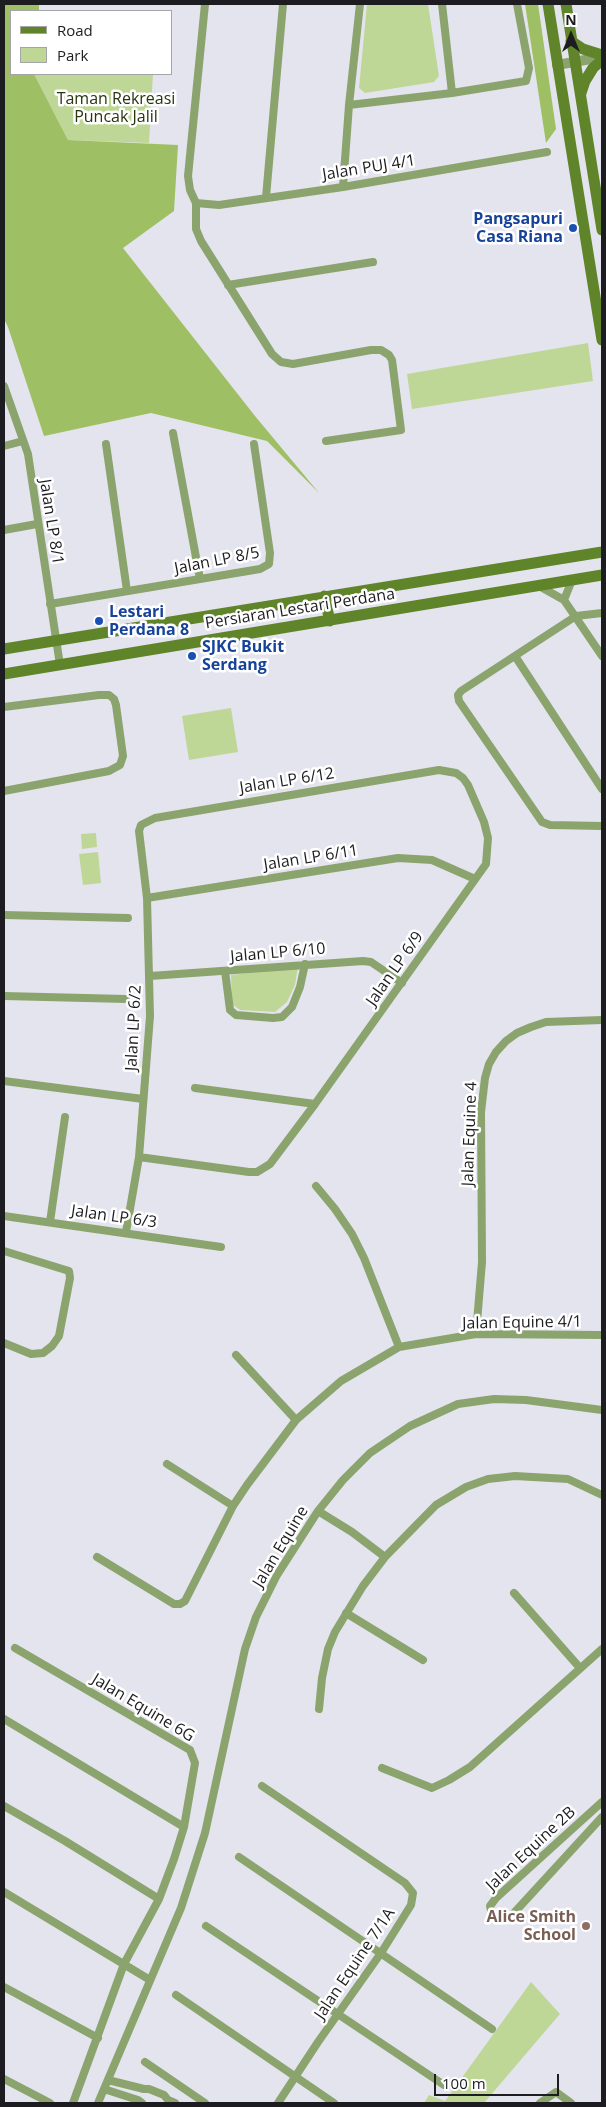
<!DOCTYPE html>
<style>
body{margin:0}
#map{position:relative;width:606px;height:2107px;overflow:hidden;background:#e4e4ef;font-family:"Open Sans",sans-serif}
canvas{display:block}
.frame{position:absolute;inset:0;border:5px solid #1d1d21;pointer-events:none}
.legend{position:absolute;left:10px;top:10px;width:162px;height:65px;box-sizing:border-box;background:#fff;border:1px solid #a5a5a6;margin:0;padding:6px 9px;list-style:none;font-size:15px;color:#1d1d21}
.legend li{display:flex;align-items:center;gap:10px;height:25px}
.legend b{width:25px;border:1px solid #a5a5a6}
.north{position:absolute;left:546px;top:10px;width:50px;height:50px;-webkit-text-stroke:4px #fff;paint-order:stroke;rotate:0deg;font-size:14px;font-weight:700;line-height:20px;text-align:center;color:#1d1d21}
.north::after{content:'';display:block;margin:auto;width:18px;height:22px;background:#1d1d21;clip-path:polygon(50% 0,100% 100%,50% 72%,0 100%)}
.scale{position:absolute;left:434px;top:2074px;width:125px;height:22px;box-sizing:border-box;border:2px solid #1d1d21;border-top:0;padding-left:6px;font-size:15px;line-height:18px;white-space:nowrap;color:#1d1d21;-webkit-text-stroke:4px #fff;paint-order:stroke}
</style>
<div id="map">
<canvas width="606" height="2107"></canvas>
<div class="frame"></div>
<ul class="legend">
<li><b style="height:6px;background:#60842a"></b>Road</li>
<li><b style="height:14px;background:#bfd796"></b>Park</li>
</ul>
<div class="north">N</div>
<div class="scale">100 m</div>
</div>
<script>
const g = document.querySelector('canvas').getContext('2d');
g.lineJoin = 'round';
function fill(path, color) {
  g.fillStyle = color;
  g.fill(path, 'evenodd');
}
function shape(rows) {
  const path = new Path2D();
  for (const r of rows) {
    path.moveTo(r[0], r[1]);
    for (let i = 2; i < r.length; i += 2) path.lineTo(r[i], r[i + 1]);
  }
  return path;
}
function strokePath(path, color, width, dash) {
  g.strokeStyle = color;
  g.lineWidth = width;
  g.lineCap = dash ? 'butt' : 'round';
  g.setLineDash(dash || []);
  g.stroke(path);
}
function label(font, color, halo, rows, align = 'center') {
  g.font = font + ' "Open Sans",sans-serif';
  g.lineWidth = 5;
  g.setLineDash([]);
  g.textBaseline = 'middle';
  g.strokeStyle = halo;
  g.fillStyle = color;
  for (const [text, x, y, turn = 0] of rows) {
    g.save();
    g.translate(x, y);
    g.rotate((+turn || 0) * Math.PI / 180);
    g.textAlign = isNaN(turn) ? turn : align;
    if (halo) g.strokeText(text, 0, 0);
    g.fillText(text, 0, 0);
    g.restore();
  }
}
fill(shape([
 [367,4,428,4,439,76,434,82,365,93,359,88],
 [34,74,153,74,149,143,68,140],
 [588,343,593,381,412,409,407,374],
 [231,708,238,752,189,760,182,716],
 [96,833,97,847,82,849,81,834],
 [98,852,101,883,83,885,79,854],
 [298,967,295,985,287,1002,275,1012,240,1010,232,1004,231,975],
 [531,1982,560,2014,484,2103,424,2103,429,2095,445,2101]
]), '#bfd796');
fill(shape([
 [4,4,39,4,39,11,11,11,11,74,34,74,68,140,178,145,174,211,123,248,255,416,319,493,267,441,151,413,44,436,8,327,4,319],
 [525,4,538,4,556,129,546,143]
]), '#9fbf64');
strokePath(shape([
 [205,4,188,176,190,190,196,203,196,229,201,241,272,354,281,362,293,364,371,350,381,350,389,355,392,360,401,430,326,441],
 [442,4,452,93],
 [349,105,452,93,526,81,529,68,517,4],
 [343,187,349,105,360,4],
 [266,197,283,4],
 [196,203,219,205,343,187,547,152],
 [228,285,373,262],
 [4,386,28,454,60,665],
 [173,433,200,579],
 [106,444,127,591],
 [4,446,23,441],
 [4,530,37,524],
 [539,586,564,600,602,656],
 [564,600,572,580],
 [50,604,260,569,269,564,270,553,254,444],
 [602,613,576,616,461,691,458,695,459,701,542,822,550,825,602,826],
 [515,656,602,789],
 [4,707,99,695,109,695,114,699,116,705,123,756,120,765,109,771,4,791],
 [147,898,398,858,432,860,475,879],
 [4,915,128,918],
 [225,971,230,1010,236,1015,273,1018,282,1017,292,1007,300,987,305,964],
 [150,976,363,961,371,962,402,983],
 [4,996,126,999],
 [4,1081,143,1099],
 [195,1088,315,1104],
 [316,1186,335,1209,352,1234,364,1258,399,1347],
 [4,1216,221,1247],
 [50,1222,65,1117],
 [126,1232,139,1157,150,1016,147,898,139,831,141,825,155,818,439,770,456,773,463,778,468,785,484,822,488,838,486,864,315,1104,270,1164,257,1172,249,1172,139,1157],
 [4,1251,69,1271,70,1278,59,1336,52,1346,43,1353,31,1354,4,1343],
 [476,1334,482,1262,481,1112,485,1078,489,1064,496,1052,506,1041,517,1033,531,1027,546,1022,602,1020],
 [236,1355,296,1420],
 [167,1464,233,1506],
 [318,1511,352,1532,385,1557],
 [97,1557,174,1604,180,1604,185,1601,233,1506,247,1485,296,1420,341,1381,399,1347,476,1334,602,1335],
 [514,1593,580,1668],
 [346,1613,423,1660],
 [15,1648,190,1750,195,1763,184,1827,174,1859,159,1899,124,1964,73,2103],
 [319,1709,322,1678,328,1649,335,1632,363,1586,385,1557,436,1505,466,1487,488,1479,515,1476,568,1479,602,1495],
 [4,1719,184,1827],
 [382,1768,432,1788,449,1780,470,1767,602,1649],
 [262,1786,405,1883,413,1893,411,1905,381,1953,318,2042,278,2103],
 [602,1802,496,1898,490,1906,492,1915,499,1920,504,1920,513,1914,602,1817],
 [4,1806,65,1841,159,1899],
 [239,1857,492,2029],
 [4,1892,150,1980],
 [206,1926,444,2085],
 [4,1987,98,2038],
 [176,1995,334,2103],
 [145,2062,205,2103],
 [4,2079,50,2103],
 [108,2080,144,2089,149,2089,164,2095,168,2100,175,2103],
 [104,2089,138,2100,142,2103],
 [98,2103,181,1908,205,1833,245,1649,256,1617,277,1575,318,1511,343,1480,370,1453,410,1426,458,1404,494,1399,526,1400,602,1410],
 [540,2103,556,2092,571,2103]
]), '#8ba46d', 8);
strokePath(shape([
 [557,65,602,57]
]), '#8ba46d', 10);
strokePath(shape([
 [548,4,602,340],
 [566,4,602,230],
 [571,41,583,49,602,55],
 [581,93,585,81,593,68,602,60],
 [324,596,330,621],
 [4,649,602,552],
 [4,674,602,575]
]), '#60842a', 11);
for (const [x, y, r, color] of [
 [573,228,5,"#1a4fb4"],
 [99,621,5,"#1a4fb4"],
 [192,656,5,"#1a4fb4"],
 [586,1926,5,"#8d6e63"]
]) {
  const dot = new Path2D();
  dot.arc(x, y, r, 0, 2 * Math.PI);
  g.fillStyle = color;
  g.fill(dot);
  strokePath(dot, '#fff', 2);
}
label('16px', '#29350f', '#fff', [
 ["Taman Rekreasi",116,99],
 ["Puncak Jalil",116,117]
]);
label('16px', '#1d1d21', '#fff', [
 ["Jalan PUJ 4/1",369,168,-9],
 ["Jalan LP 8/1",51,522,81],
 ["Jalan LP 8/5",217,561,-11],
 ["Persiaran Lestari Perdana",300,609,-9],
 ["Jalan LP 6/12",287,781,-9],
 ["Jalan LP 6/11",311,858,-9],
 ["Jalan LP 6/10",278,953,-5],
 ["Jalan LP 6/9",395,969,-55],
 ["Jalan LP 6/2",134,1028,-87],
 ["Jalan Equine 4",470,1134,-88],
 ["Jalan LP 6/3",114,1217,8],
 ["Jalan Equine 4/1",522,1323,-1],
 ["Jalan Equine",281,1547,-59],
 ["Jalan Equine 6G",143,1708,31],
 ["Jalan Equine 2B",531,1849,-43],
 ["Jalan Equine 7/1A",355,1964,-56]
]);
label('bold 16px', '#164399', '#fff', [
 ["Pangsapuri",563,219,"right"],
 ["Casa Riana",563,237,"right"],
 ["Lestari",109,612],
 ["Perdana 8",109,630],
 ["SJKC Bukit",202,647],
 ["Serdang",202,665]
], 'left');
label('bold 16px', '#785e54', '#fff', [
 ["Alice Smith",576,1917],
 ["School",576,1935]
], 'right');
</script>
